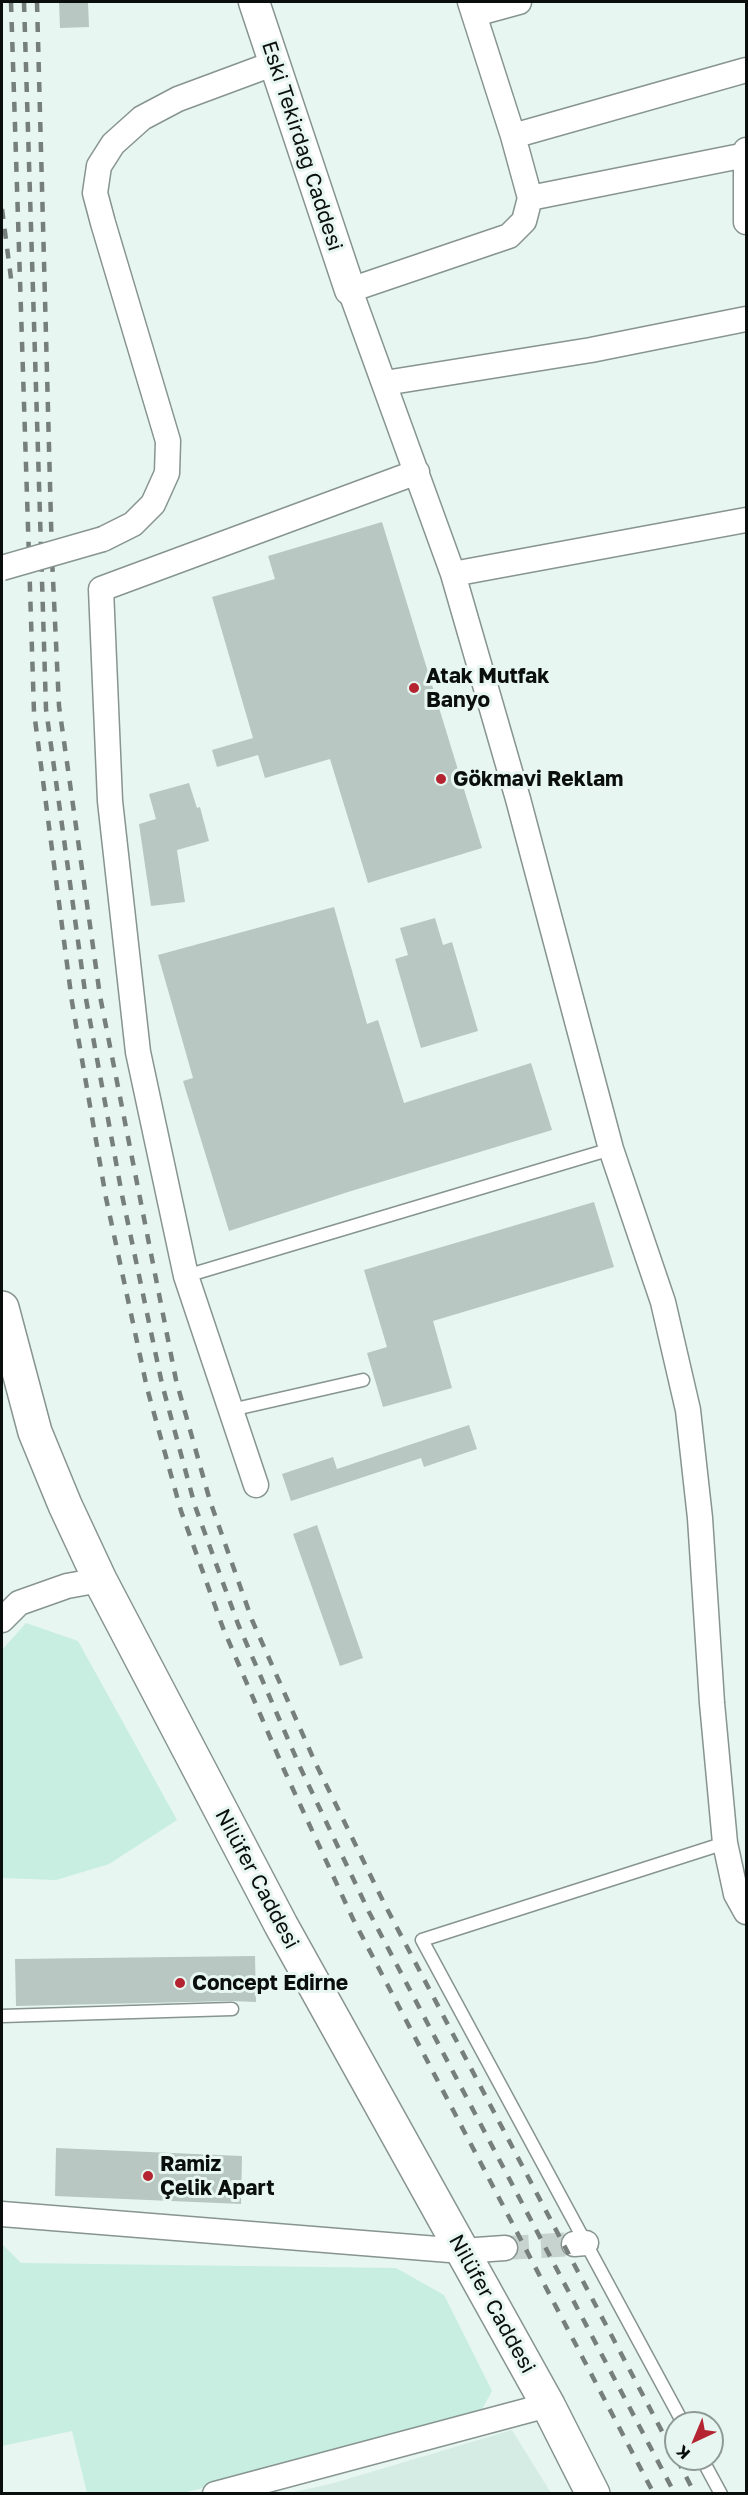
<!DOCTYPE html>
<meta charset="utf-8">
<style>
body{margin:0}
#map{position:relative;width:748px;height:2495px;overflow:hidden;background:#e7f6f1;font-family:"Golos Text",sans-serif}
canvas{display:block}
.frame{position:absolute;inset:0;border:3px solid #0a0f0d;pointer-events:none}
.north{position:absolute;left:664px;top:2411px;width:60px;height:60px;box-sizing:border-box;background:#e7f6f1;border:2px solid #8f9a96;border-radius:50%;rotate:224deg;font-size:16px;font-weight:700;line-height:24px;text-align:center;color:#0a0f0d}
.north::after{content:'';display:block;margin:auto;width:21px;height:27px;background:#b52431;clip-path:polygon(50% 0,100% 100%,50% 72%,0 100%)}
</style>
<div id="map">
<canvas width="748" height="2495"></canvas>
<div class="frame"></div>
<div class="north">K</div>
</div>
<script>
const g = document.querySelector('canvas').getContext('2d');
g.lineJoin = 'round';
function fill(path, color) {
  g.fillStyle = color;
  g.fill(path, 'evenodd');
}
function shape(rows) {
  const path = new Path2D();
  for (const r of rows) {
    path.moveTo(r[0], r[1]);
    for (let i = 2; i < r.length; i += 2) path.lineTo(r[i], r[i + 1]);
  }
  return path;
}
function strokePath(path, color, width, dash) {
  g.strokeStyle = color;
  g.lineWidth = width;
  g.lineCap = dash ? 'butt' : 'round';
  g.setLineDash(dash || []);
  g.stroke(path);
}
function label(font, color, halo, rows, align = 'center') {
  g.font = font + ' "Golos Text",sans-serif';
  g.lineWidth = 6;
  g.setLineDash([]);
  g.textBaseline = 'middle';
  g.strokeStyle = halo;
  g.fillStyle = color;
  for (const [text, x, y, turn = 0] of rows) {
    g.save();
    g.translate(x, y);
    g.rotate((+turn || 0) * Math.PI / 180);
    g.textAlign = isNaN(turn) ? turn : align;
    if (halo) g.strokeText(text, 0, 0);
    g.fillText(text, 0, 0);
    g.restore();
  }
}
fill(shape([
 [512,2430,551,2493,290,2493,334,2483]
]), '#d5ece4');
fill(shape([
 [26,1623,78,1641,177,1820,109,1864,56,1880,2,1878,2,1650],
 [2,2244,21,2263,396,2268,444,2295,492,2391,477,2418,183,2493,87,2493,72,2431,2,2446]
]), '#c7eee0');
fill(shape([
 [59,2,88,2,89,27,60,28],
 [382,522,482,848,368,883,330,759,265,778,258,755,217,767,212,750,253,738,212,597,275,579,268,556],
 [189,783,197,808,200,807,209,841,177,850,185,902,151,906,139,824,156,819,149,794],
 [334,907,367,1024,378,1020,404,1103,531,1063,552,1130,348,1192,229,1231,183,1081,193,1078,158,955],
 [435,918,443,945,452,942,478,1031,421,1048,395,959,408,955,400,928],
 [594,1202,614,1267,433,1321,452,1388,383,1407,367,1353,387,1347,364,1270],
 [469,1425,477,1449,424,1467,421,1458,291,1501,282,1474,333,1457,337,1469],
 [317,1525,363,1658,340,1666,293,1534],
 [255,1956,256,2002,232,2001,16,2006,15,1959],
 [56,2148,242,2156,241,2204,55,2196]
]), '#b8c7c2');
strokePath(shape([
 [505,2248,574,2244]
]), '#c6d3cf', 24, [24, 12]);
const service = shape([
 [186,1276,611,1149],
 [231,1410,363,1380],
 [2,2016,232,2009],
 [683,2423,422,1940,725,1843],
 [702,2459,721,2494]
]);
const minor = shape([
 [470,2,513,136,530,198,524,221,509,236,350,290,453,574,518,799,611,1149,663,1302,688,1410,700,1518,712,1703,725,1843,736,1894,746,1912],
 [475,14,519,2],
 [513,136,746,70],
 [746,150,746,222],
 [530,198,746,155],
 [385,383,591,350,746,319],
 [103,539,133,524,153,504,167,473,168,441,103,223,95,193,99,166,113,144,142,118,178,99,275,63],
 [453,574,746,520],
 [256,1485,186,1276,138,1052,110,801,101,589,417,472],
 [2,1620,19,1603,67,1586,100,1580],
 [2,2214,462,2251,505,2248],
 [574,2244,586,2243],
 [215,2494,548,2405]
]);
const tertiary = shape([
 [254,2,350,290]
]);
const secondary = shape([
 [2,1308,35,1432,65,1505,100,1580,281,1925,548,2405,593,2494]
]);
strokePath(service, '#879490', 15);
strokePath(minor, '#879490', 27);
strokePath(tertiary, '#879490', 33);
strokePath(secondary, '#879490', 36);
strokePath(service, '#fff', 12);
strokePath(minor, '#fff', 24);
strokePath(tertiary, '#fff', 30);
strokePath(secondary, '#fff', 33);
strokePath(shape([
 [11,2,34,712,72,1002,106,1198,147,1388,181,1511,223,1628,285,1772,353,1919,654,2494],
 [24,2,46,709,86,999,122,1195,162,1384,195,1506,238,1624,300,1767,369,1912,675,2494],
 [37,2,52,558,59,706,100,996,176,1380,210,1501,252,1620,315,1762,385,1905,676,2458],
 [2,209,12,286],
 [677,2459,695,2494]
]), '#767f7c', 4.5, [10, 10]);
const minorBridge = shape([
 [2,568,103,539]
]);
strokePath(minorBridge, '#879490', 27, []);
strokePath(minorBridge, '#fff', 24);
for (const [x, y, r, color] of [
 [414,688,6,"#b52431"],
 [441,779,6,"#b52431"],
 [180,1983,6,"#b52431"],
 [148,2176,6,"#b52431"]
]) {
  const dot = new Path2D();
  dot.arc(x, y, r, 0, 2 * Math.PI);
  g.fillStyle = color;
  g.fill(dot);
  strokePath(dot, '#e7f6f1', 2);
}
label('21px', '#0a0f0d', '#e7f6f1', [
 ["Eski Tekirdağ Caddesi",302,146,72],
 ["Nilüfer Caddesi",257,1879,62],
 ["Nilüfer Caddesi",492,2304,61]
]);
label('bold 21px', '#0a0f0d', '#e7f6f1', [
 ["Atak Mutfak",426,676],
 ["Banyo",426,700],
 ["Gökmavi Reklam",453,779],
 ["Concept Edirne",192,1983],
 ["Ramiz",160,2164],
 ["Çelik Apart",160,2188]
], 'left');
</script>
